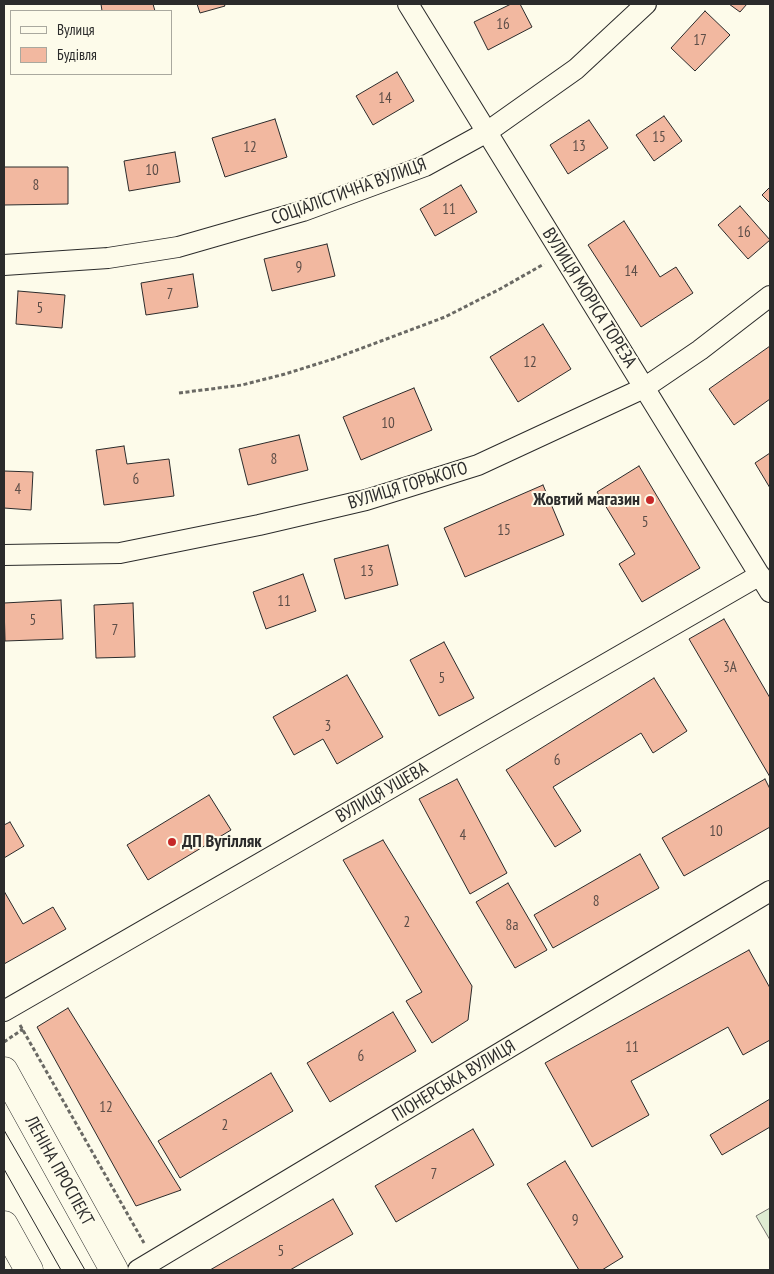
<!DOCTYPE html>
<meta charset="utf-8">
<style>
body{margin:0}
#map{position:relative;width:774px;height:1274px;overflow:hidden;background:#fdfbea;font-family:"PT Sans Narrow",sans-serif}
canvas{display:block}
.frame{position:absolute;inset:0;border:5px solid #2b2b2b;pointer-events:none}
.legend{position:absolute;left:10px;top:10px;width:162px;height:65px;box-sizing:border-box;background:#fdfbea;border:1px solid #a9a89e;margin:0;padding:6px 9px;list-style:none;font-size:15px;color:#2b2b2b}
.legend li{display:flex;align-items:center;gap:10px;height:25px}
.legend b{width:25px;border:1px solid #a9a89e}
</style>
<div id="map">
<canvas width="774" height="1274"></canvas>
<div class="frame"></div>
<ul class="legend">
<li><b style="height:6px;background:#fdfbea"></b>Вулиця</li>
<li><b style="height:14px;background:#f2b8a0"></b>Будівля</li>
</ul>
</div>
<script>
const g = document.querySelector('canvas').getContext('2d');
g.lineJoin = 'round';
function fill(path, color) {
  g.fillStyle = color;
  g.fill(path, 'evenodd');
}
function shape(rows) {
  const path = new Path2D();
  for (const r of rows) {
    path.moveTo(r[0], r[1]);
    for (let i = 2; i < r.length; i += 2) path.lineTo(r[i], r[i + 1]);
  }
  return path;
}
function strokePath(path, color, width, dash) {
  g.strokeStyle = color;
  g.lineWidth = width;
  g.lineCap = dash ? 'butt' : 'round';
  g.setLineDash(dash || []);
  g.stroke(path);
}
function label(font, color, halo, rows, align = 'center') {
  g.font = font + ' "PT Sans Narrow",sans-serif';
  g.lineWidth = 4;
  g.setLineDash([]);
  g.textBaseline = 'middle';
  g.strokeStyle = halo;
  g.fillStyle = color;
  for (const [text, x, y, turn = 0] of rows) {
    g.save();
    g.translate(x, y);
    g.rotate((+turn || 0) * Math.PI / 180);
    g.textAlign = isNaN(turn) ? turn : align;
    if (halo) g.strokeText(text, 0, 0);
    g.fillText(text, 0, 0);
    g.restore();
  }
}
const green = shape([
 [770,1208,770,1240,756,1216,770,1208]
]);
fill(green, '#deebd1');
strokePath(green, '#74746e', 1);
const building = shape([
 [101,4,153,4,155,11,102,11,101,4],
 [197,4,224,4,225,6,200,13,197,4],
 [511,4,520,4,532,27,488,50,474,22,511,4],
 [729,4,747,4,740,12,729,4],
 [705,11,730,35,695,71,671,48,705,11],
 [397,72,414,101,373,125,356,96,397,72],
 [664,116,682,141,654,161,636,135,664,116],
 [275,119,287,157,225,177,212,138,275,119],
 [589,120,608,148,568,174,550,145,589,120],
 [175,152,180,182,129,191,124,161,175,152],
 [4,167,68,167,68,204,4,205,4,167],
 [461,185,477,212,435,236,420,209,461,185],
 [770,187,770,203,762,195,770,187],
 [740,206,770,240,748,259,718,225,740,206],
 [624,221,660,277,676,267,693,293,641,327,588,245,624,221],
 [327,244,335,276,272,291,264,259,327,244],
 [193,274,198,307,146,315,141,283,193,274],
 [18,291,65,295,62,328,16,324,18,291],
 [543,324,571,369,518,402,490,357,543,324],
 [770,346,770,399,734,425,709,389,770,346],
 [414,388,432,430,361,460,343,417,414,388],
 [299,435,308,470,248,485,239,449,299,435],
 [124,446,127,464,169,459,174,496,104,505,96,450,124,446],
 [770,453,770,488,755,463,770,453],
 [639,466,700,568,642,602,619,564,635,554,597,492,639,466],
 [4,471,33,472,31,510,4,508,4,471],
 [543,485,564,535,465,577,444,528,543,485],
 [388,545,398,585,345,599,334,559,388,545],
 [303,574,316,611,266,629,253,592,303,574],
 [61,600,63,639,5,641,4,603,61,600],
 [133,603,135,657,96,658,94,605,133,603],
 [724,619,770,698,770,777,689,639,724,619],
 [444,642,474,698,439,716,410,660,444,642],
 [347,675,383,737,337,764,323,739,294,755,273,717,347,675],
 [654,678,687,731,653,753,641,733,553,787,581,831,555,847,506,770,654,678],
 [457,779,507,873,470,894,419,799,457,779],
 [765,779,770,789,770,827,684,876,662,838,765,779],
 [209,795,231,830,148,880,127,845,209,795],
 [10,822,24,846,4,858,4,825,10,822],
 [383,840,472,986,468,1020,432,1043,406,1001,422,992,343,860,383,840],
 [640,854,659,888,553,948,534,915,640,854],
 [508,883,547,950,515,968,476,902,508,883],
 [4,891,23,924,53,907,66,929,4,964,4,891],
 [749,950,770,988,770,1040,743,1055,728,1027,631,1081,649,1115,592,1147,545,1063,749,950],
 [68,1008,181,1190,136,1206,37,1027,68,1008],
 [393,1012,416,1051,330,1102,307,1063,393,1012],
 [271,1073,293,1111,180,1178,158,1141,271,1073],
 [770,1099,770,1127,722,1155,710,1135,770,1099],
 [473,1129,494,1165,396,1222,375,1186,473,1129],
 [565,1161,623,1257,602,1270,579,1270,527,1184,565,1161],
 [333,1199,353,1234,290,1270,210,1270,333,1199]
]);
fill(building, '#f2b8a0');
strokePath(building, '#2b2b2b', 1);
const street = shape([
 [408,4,770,592],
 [4,265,108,258,178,247,303,211,425,166,487,132,576,69,646,4],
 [4,555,120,553,259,525,366,500,478,465,644,388,700,350,770,296],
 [4,1011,760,575],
 [138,1270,770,891]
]);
const secondary = shape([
 [4,1071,114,1270],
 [4,1225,29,1270]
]);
strokePath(street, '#2b2b2b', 22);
strokePath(secondary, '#2b2b2b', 29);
strokePath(shape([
 [179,393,242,385,285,374,333,359,445,317,500,289,544,264],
 [20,1025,144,1243],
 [4,1042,23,1029]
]), '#6a6964', 3, [4, 2.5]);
strokePath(street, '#fdfbea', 20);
strokePath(secondary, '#fdfbea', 28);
strokePath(shape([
 [4,1130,85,1270],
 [4,1169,61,1270]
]), '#2b2b2b', 1);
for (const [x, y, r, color] of [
 [650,500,5,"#c62828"],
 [172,842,5,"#c62828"]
]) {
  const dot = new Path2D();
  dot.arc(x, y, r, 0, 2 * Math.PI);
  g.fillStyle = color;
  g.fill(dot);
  strokePath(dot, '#fdfbea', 2);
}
label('15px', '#5d4e48', null, [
 ["16",503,25],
 ["17",700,41],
 ["14",385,99],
 ["15",659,138],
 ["13",579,147],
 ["12",250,148],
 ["10",152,171],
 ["8",36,186],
 ["11",449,210],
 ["16",744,233],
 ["9",299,268],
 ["14",631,272],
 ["7",170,295],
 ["5",40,309],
 ["12",530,363],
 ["10",388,424],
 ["8",274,460],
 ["6",136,480],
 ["4",18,490],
 ["5",645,523],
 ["15",504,531],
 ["13",367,572],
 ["11",284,602],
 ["5",33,621],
 ["7",115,631],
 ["3А",730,668],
 ["5",442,679],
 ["3",328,727],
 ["6",557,761],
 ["10",716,832],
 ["4",463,836],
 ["8",596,902],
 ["2",407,923],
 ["8а",512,926],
 ["11",632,1048],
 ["6",361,1057],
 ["12",106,1108],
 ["2",225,1126],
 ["7",434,1175],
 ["9",575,1221],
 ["5",281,1252]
]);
label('18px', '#2b2b2b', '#fdfbea', [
 ["СОЦІАЛІСТИЧНА ВУЛИЦЯ",349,192,-20],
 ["ВУЛИЦЯ МОРІСА ТОРЕЗА",589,298,58],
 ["ВУЛИЦЯ ГОРЬКОГО",408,486,-17],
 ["ВУЛИЦЯ УШЕВА",382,793,-30],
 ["ПІОНЕРСЬКА ВУЛИЦЯ",454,1081,-31],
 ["ЛЕНІНА ПРОСПЕКТ",59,1171,61]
]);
label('bold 18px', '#2b2b2b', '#fdfbea', [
 ["Жовтий магазин",640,500],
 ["ДП Вугілляк",182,842,"left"]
], 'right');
</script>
